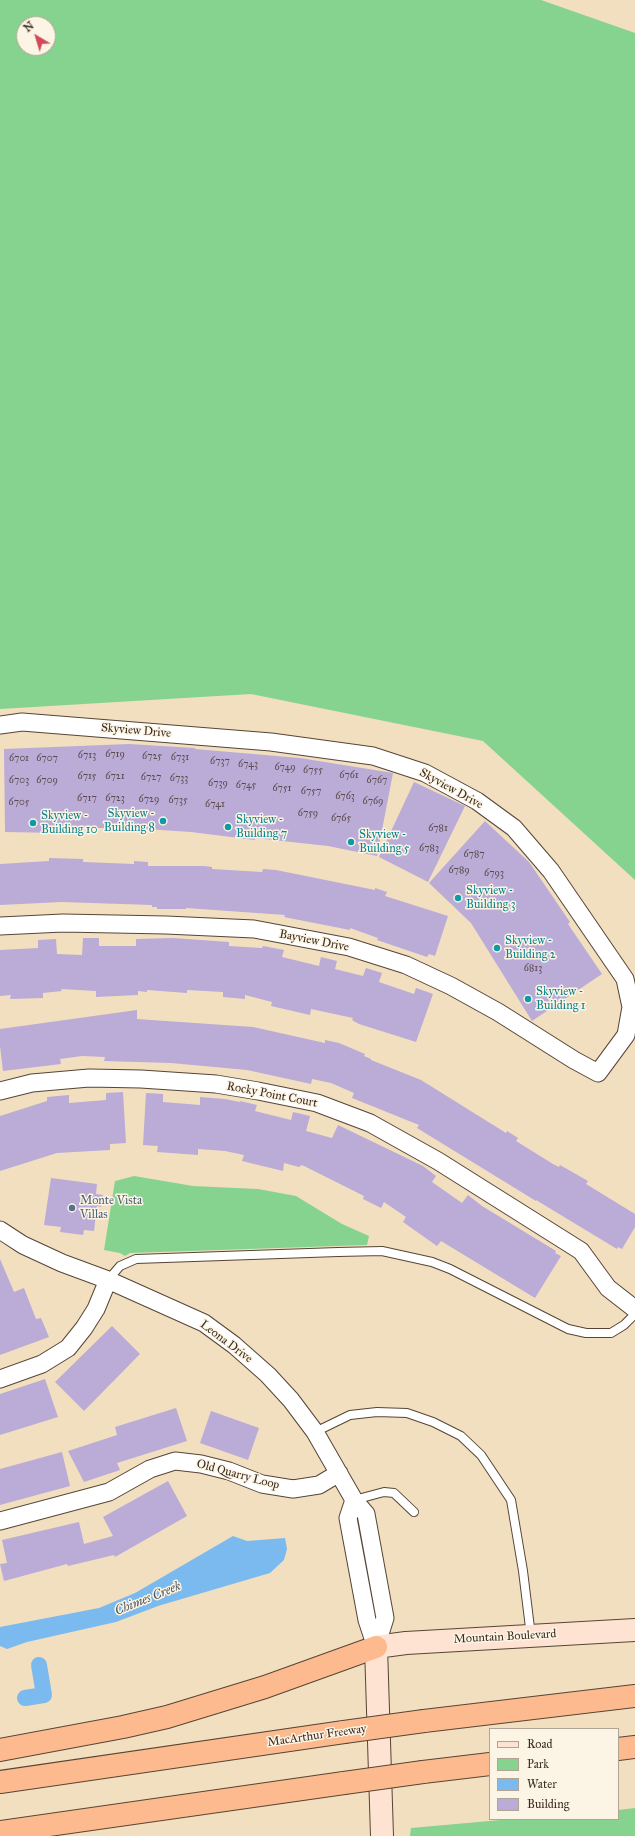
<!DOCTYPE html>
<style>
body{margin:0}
#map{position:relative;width:635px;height:1836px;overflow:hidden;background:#f1dfc0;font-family:"IM FELL Great Primer",serif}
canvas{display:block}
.legend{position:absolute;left:489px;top:1728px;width:130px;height:92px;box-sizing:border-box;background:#fcf5e5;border:1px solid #afa495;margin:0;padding:5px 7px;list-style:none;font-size:12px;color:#3b2a1e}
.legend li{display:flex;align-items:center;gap:8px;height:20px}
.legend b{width:20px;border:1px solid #afa495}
.north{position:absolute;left:16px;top:16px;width:40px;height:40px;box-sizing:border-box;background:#fcf5e5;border:1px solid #afa495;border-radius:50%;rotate:322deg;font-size:11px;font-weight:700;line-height:16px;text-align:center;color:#3b2a1e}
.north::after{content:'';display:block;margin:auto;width:14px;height:18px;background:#d1495b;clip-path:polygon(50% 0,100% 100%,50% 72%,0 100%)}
</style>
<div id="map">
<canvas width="635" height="1836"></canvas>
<ul class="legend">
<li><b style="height:5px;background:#fee3d2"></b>Road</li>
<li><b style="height:11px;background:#86d28f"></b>Park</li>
<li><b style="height:11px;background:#7bbaef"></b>Water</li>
<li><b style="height:11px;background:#baabd7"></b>Building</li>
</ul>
<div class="north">N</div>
</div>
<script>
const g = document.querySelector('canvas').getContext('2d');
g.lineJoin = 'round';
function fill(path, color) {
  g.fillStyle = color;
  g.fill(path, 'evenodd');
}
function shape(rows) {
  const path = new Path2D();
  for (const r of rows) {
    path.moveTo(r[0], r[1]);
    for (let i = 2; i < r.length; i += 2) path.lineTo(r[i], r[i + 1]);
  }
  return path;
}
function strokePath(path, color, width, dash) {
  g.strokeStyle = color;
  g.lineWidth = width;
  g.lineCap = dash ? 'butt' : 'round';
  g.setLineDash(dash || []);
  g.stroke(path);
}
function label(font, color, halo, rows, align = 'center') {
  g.font = font + ' "IM FELL Great Primer",serif';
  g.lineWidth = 3;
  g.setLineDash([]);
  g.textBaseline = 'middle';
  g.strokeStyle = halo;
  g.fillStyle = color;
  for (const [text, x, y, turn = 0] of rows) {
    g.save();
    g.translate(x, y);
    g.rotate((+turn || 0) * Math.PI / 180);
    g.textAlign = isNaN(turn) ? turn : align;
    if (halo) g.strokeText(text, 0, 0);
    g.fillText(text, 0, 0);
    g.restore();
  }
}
fill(shape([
 [0,0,541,0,635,33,635,880,483,741,251,694,0,709],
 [24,24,48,24,48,48,24,48],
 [134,1176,193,1186,258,1189,296,1196,342,1224,369,1236,367,1245,130,1253,125,1256,120,1253,104,1250,115,1181],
 [635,1808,635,1836,410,1836,411,1828,512,1819,618,1819,618,1810]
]), '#86d28f');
fill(shape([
 [233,1536,247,1541,285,1538,287,1549,284,1560,270,1573,158,1606,116,1622,27,1642,7,1649,0,1646,0,1627,99,1608,135,1593]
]), '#7bbaef');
strokePath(shape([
 [25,1698,44,1695,39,1665]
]), '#7bbaef', 16);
fill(shape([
 [129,744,195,748,195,749,300,758,393,773,377,856,328,846,255,838,255,840,191,832,130,828,62,828,62,833,5,832,4,749],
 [414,782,465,806,428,882,379,857],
 [485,821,529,862,570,922,568,924,602,974,532,1021,471,923,429,883],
 [49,858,83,859,83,862,134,864,134,861,148,862,148,866,204,866,212,867,212,869,262,872,263,869,276,870,375,890,375,888,387,892,385,896,448,916,435,956,429,954,427,957,377,940,378,938,350,928,350,930,284,917,285,915,186,908,186,909,157,909,157,907,152,907,152,905,61,902,0,905,0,864,49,861],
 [83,938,99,938,99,946,136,946,136,939,173,938,229,942,229,946,262,948,263,946,284,950,282,957,319,966,321,957,337,961,335,969,363,976,366,968,382,973,379,982,414,994,416,988,433,994,416,1042,359,1024,352,1020,353,1018,311,1009,310,1015,271,1006,272,1002,245,995,245,999,223,997,223,992,187,990,187,993,147,990,147,992,138,991,138,995,96,997,96,991,61,989,62,991,43,993,43,998,10,999,11,995,0,996,0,950,38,948,38,940,56,939,57,954,82,955],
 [137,1010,137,1019,253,1027,325,1043,325,1040,339,1043,365,1054,364,1056,371,1059,371,1060,421,1080,506,1133,507,1131,518,1138,516,1141,553,1164,559,1167,560,1165,588,1181,586,1184,635,1214,635,1227,622,1249,618,1247,617,1249,536,1200,536,1201,417,1128,419,1125,352,1098,354,1093,331,1083,312,1079,311,1084,247,1070,171,1063,104,1061,105,1057,82,1056,60,1059,61,1064,3,1071,0,1046,0,1029],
 [123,1092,126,1143,110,1144,110,1150,57,1153,0,1171,0,1116,47,1101,47,1097,69,1095,69,1103,106,1100,106,1093],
 [146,1093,163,1094,163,1102,200,1105,200,1097,225,1099,240,1102,240,1101,257,1105,255,1111,291,1120,293,1112,310,1116,306,1131,332,1138,338,1125,423,1166,436,1176,432,1182,462,1203,468,1195,482,1206,556,1251,555,1253,561,1256,535,1298,441,1241,437,1246,403,1222,406,1217,384,1202,381,1208,363,1199,364,1196,302,1165,299,1167,284,1163,283,1171,242,1161,244,1155,225,1151,198,1149,198,1155,157,1152,158,1146,143,1145],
 [51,1178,97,1184,96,1194,103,1195,101,1207,97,1206,94,1231,84,1230,83,1235,60,1232,61,1227,44,1225],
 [0,1259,14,1292,24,1288,36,1319,41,1318,49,1337,0,1355],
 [112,1326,140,1354,84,1411,55,1382],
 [45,1379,58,1417,0,1435,0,1394],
 [176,1408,187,1441,117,1463,120,1470,84,1482,68,1451,117,1435,115,1427],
 [211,1411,259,1428,248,1460,200,1443],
 [62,1452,70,1486,0,1505,0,1469],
 [168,1481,187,1516,115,1557,114,1555,68,1566,67,1564,4,1581,0,1564,7,1563,2,1540,79,1522,84,1544,113,1536,103,1517]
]), '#baabd7');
const service = shape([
 [108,1280,120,1266,136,1259,338,1252,382,1251,432,1262,450,1269,568,1329,586,1333,611,1333,624,1325,635,1314],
 [315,1432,350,1415,377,1412,407,1413,433,1422,461,1436,481,1455,511,1500,523,1571,531,1636],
 [354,1500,384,1492,394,1493,414,1512]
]);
const minor = shape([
 [0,725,22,722,271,742,373,756,425,773,477,801,514,828,551,871,625,979,631,1007,626,1035,598,1073,574,1060,498,1012,451,986,406,965,349,947,254,929,166,925,63,923,0,926],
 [0,1091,32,1083,89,1078,141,1079,216,1084,258,1091,317,1103,370,1123,438,1161,581,1251,608,1288,635,1309],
 [0,1230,23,1245,62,1263,108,1280,204,1323,234,1345,268,1375,291,1400,315,1432,354,1500,366,1514,385,1618,376,1647],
 [0,1379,42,1364,68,1348,84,1328,96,1309,108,1280],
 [354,1500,348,1518,367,1620,376,1647],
 [0,1521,109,1492,150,1469,175,1461,201,1464,229,1471,262,1484,293,1489,319,1485,339,1473]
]);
const secondary = shape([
 [382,1836,376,1647,406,1643,635,1630]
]);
const motorway = shape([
 [424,1721,635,1696],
 [618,1749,635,1747],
 [0,1750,123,1727,167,1717,265,1687,376,1647],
 [423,1772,490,1764],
 [0,1782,344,1732],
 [0,1832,344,1783]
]);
strokePath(service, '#564536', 10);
strokePath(minor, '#564536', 19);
strokePath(secondary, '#564536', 24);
strokePath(motorway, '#564536', 24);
strokePath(service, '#fff', 8);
strokePath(minor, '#fff', 17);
strokePath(secondary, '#fee3d2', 22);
strokePath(motorway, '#fcba8e', 22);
const motorwayBridge = shape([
 [344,1732,424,1721],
 [344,1783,423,1772]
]);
strokePath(motorwayBridge, '#564536', 24, []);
strokePath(motorwayBridge, '#fcba8e', 22);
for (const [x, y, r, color] of [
 [163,821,4,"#0f9aa8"],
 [33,823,4,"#0f9aa8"],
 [228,827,4,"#0f9aa8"],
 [351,842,4,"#0f9aa8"],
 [458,898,4,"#0f9aa8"],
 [497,948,4,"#0f9aa8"],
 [528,999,4,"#0f9aa8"],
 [72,1208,4,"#5c6f8a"]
]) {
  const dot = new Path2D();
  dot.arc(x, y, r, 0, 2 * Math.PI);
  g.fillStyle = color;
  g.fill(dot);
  strokePath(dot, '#fcf5e5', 1.5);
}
label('10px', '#5b4a4c', null, [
 ["6719",115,755],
 ["6713",87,756],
 ["6725",152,757],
 ["6731",180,758],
 ["6701",19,759],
 ["6707",47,759],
 ["6737",220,762],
 ["6743",248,765],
 ["6749",285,768],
 ["6755",313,771],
 ["6761",349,776],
 ["6715",87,777],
 ["6721",115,777],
 ["6727",151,778],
 ["6733",179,779],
 ["6703",19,781],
 ["6709",47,781],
 ["6767",377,781],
 ["6739",218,784],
 ["6745",246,786],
 ["6751",282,789],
 ["6757",311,792],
 ["6763",345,797],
 ["6717",87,799],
 ["6723",115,799],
 ["6729",149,800],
 ["6735",178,801],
 ["6769",373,802],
 ["6705",19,803],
 ["6741",215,805],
 ["6759",308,814],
 ["6765",341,819],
 ["6781",438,829],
 ["6783",429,849],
 ["6787",474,855],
 ["6789",459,871],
 ["6793",494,874],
 ["6813",533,969]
]);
label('12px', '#3b2a1e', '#fcf5e5', [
 ["Skyview Drive",136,731,5],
 ["Skyview Drive",451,789,29],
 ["Bayview Drive",314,941,11],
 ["Rocky Point Court",272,1095,11],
 ["Leona Drive",226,1342,37],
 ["Old Quarry Loop",238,1475,15],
 ["Mountain Boulevard",505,1637,-3],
 ["MacArthur Freeway",317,1736,-8]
]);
label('12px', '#0d838f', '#fcf5e5', [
 ["Skyview -",155,814,"right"],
 ["Building 8",155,828,"right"],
 ["Skyview -",41,816],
 ["Building 10",41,830],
 ["Skyview -",236,820],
 ["Building 7",236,834],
 ["Skyview -",359,835],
 ["Building 5",359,849],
 ["Skyview -",466,891],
 ["Building 3",466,905],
 ["Skyview -",505,941],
 ["Building 2",505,955],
 ["Skyview -",536,992],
 ["Building 1",536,1006]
], 'left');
label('12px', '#4e5e75', '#fcf5e5', [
 ["Monte Vista",80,1201],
 ["Villas",80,1215]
], 'left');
label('italic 13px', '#4e555d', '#fcf5e5', [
 ["Chimes Creek",148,1599,-22]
]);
</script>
